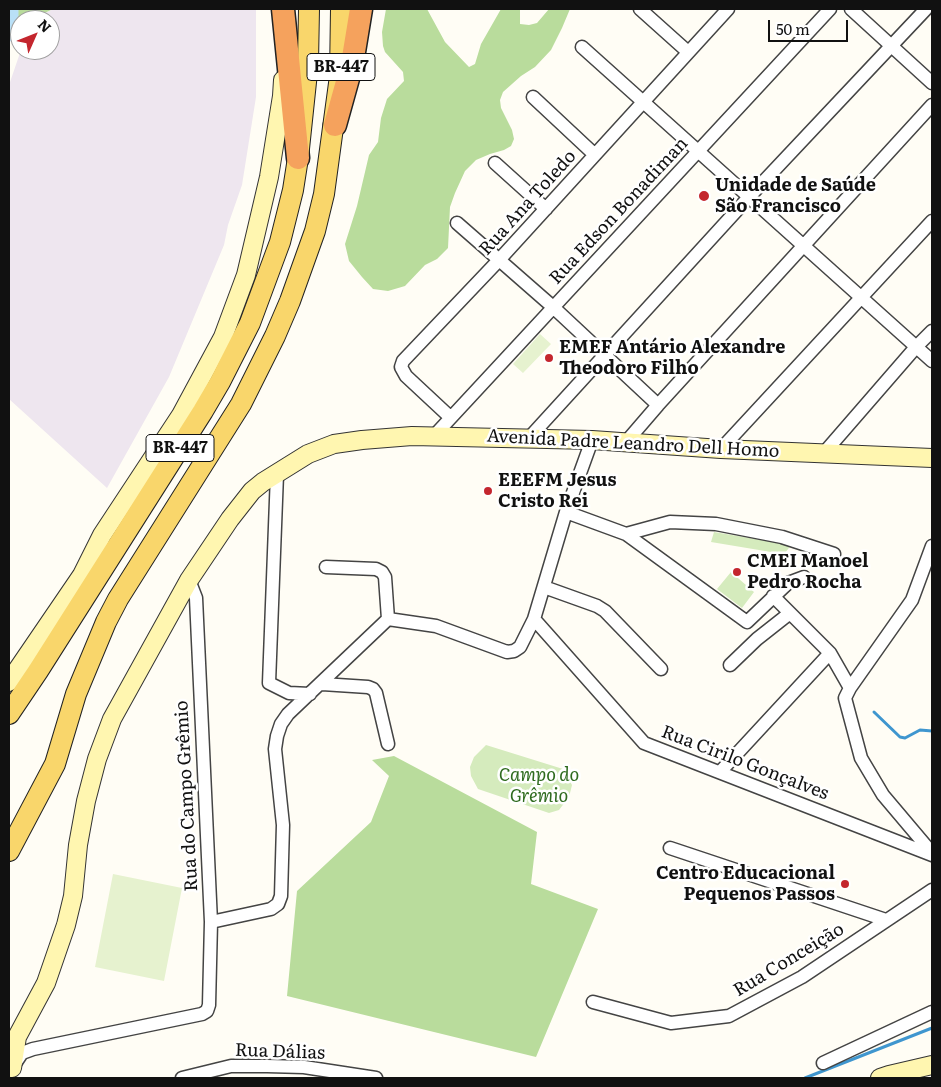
<!DOCTYPE html>
<meta charset="utf-8">
<style>
body{margin:0}
#map{position:relative;width:941px;height:1087px;overflow:hidden;background:#fffdf5;font-family:Literata,serif}
canvas{display:block}
.frame{position:absolute;inset:0;border:10px solid #111;pointer-events:none}
.north{position:absolute;left:10px;top:10px;width:50px;height:50px;box-sizing:border-box;background:#fff;border:1px solid #a0a0a0;border-radius:50%;rotate:46deg;font-size:14px;font-weight:700;line-height:20px;text-align:center;color:#111}
.north::after{content:'';display:block;margin:auto;width:18px;height:22px;background:#c4262e;clip-path:polygon(50% 0,100% 100%,50% 72%,0 100%)}
.scale{position:absolute;left:768px;top:20px;width:80px;height:22px;box-sizing:border-box;border:2px solid #111;border-top:0;padding-left:6px;font-size:15px;line-height:18px;white-space:nowrap;color:#111;-webkit-text-stroke:4px #fff;paint-order:stroke}
</style>
<div id="map">
<canvas width="941" height="1087"></canvas>
<div class="frame"></div>
<div class="north">N</div>
<div class="scale">50 m</div>
</div>
<script>
const g = document.querySelector('canvas').getContext('2d');
g.lineJoin = 'round';
function fill(path, color) {
  g.fillStyle = color;
  g.fill(path, 'evenodd');
}
function shape(rows) {
  const path = new Path2D();
  for (const r of rows) {
    path.moveTo(r[0], r[1]);
    for (let i = 2; i < r.length; i += 2) path.lineTo(r[i], r[i + 1]);
  }
  return path;
}
function strokePath(path, color, width, dash) {
  g.strokeStyle = color;
  g.lineWidth = width;
  g.lineCap = dash ? 'butt' : 'round';
  g.setLineDash(dash || []);
  g.stroke(path);
}
function label(font, color, halo, rows, align = 'center') {
  g.font = font + ' Literata,serif';
  g.lineWidth = 5;
  g.setLineDash([]);
  g.textBaseline = 'middle';
  g.strokeStyle = halo;
  g.fillStyle = color;
  for (const [text, x, y, turn = 0] of rows) {
    g.save();
    g.translate(x, y);
    g.rotate((+turn || 0) * Math.PI / 180);
    g.textAlign = isNaN(turn) ? turn : align;
    if (halo) g.strokeText(text, 0, 0);
    g.fillText(text, 0, 0);
    g.restore();
  }
}
fill(shape([
 [53,9,256,9,256,97,242,185,228,225,224,245,169,377,107,488,9,399,9,85,21,50,50,50,50,20,31,20]
]), '#eee6ef');
fill(shape([
 [714,532,791,545,777,564,777,553,711,542],
 [731,572,754,592,742,608,717,589],
 [486,745,563,769,572,785,569,797,559,810,549,813,478,789,471,776,470,767,474,757]
]), '#d5ebbd');
fill(shape([
 [9,9,53,9,32,19,10,20,9,32],
 [386,9,427,9,445,42,469,67,475,64,481,44,501,9,520,9,520,24,529,25,537,23,549,9,570,9,562,28,551,50,535,67,521,76,503,92,500,100,501,108,512,130,514,139,511,146,504,150,490,154,476,160,465,171,455,193,450,207,448,248,437,259,425,265,405,286,388,291,373,289,362,277,349,261,345,244,357,206,369,155,378,142,381,118,387,99,404,81,403,72,385,52,383,46,382,32],
 [394,756,537,832,531,884,598,909,536,1057,287,996,297,891,371,822,389,776,372,760]
]), '#b9dc9c');
fill(shape([
 [540,334,551,344,523,373,513,364],
 [113,874,182,888,164,981,95,967]
]), '#e6f2cf');
strokePath(shape([
 [874,712,900,737,905,738,920,730,932,731],
 [805,1078,932,1028]
]), '#3f96cf', 3);
strokePath(shape([
 [9,32,9,9]
]), '#b9e0f7', 19);
const street = shape([
 [640,9,688,52],
 [851,9,932,83],
 [582,47,932,361],
 [533,97,595,155],
 [495,163,546,209],
 [457,223,553,307,658,405],
 [450,417,406,376,401,367,403,361,499,260,728,9],
 [433,437,830,9],
 [529,438,749,197,926,9],
 [627,441,658,405,932,105],
 [721,449,932,221],
 [824,453,916,347,932,331],
 [277,474,269,683,289,693,310,694],
 [566,512,626,534,747,622,788,583,804,577],
 [626,534,670,522,716,524,782,537,834,554],
 [932,546,912,600,850,688,845,698,861,758,883,795,932,853],
 [326,567,376,569,382,572,385,577,388,619],
 [544,587,597,606,605,611,661,669],
 [773,596,830,653,850,688],
 [534,619,644,743,932,855],
 [730,665,757,639,790,613],
 [322,684,368,687,373,689,376,693,388,744],
 [720,772,830,653],
 [670,848,886,920],
 [211,922,271,909,278,904,281,896,283,825,275,749,277,736,281,724,288,714,388,619,436,626,507,652,514,651,520,647,534,619,566,512,592,440],
 [593,1002,671,1023,729,1016,802,977,932,890],
 [823,1063,932,1012],
 [14,1065,22,1053,33,1049,202,1014,207,1011,209,1005,211,922,196,598,189,580],
 [182,1078,231,1066,267,1066,304,1067,376,1078]
]);
const secondary = shape([
 [9,682,82,575,102,535,181,415,223,337,246,275,269,177,282,96,283,80],
 [12,1068,17,1037,46,983,66,925,73,896,78,845,86,801,97,759,112,719,189,580,230,519,252,491,263,482,308,454,334,444,362,440,412,436,592,440,721,449,932,458],
 [880,1078,889,1075,932,1065]
]);
const primary = shape([
 [9,714,38,671,203,411,220,382,250,323,280,242,293,190,298,158,308,63,309,9],
 [9,851,55,764,76,694,106,622,118,599,241,404,275,336,290,301,315,231,324,194,340,76,341,9]
]);
const highway = shape([
 [283,9,298,158],
 [335,125,352,64,361,9]
]);
strokePath(street, '#444', 15);
strokePath(secondary, '#333', 20);
strokePath(primary, '#222', 22);
strokePath(highway, '#222', 25);
strokePath(street, '#fff', 12);
strokePath(secondary, '#fff6b0', 18);
strokePath(primary, '#f9d66b', 20);
strokePath(highway, '#f5a25d', 22);
for (const [x, y, r, color] of [
 [704,196,6,"#c4262e"],
 [549,358,5,"#c4262e"],
 [488,491,5,"#c4262e"],
 [737,572,5,"#c4262e"],
 [845,884,5,"#c4262e"]
]) {
  const dot = new Path2D();
  dot.arc(x, y, r, 0, 2 * Math.PI);
  g.fillStyle = color;
  g.fill(dot);
  strokePath(dot, '#fff', 2);
}
for (const [x, y, w] of [
 [341,67,68],
 [180,448,68]
]) {
  const box = new Path2D();
  box.roundRect(x - w / 2, y - 13.5, w, 27, 4);
  g.fillStyle = '#fff';
  g.fill(box);
  strokePath(box, '#111', 1);
}
label('bold 16px', '#111', null, [
 ["BR-447",341,67],
 ["BR-447",180,448]
]);
label('bold 18px', '#111', '#fff', [
 ["Unidade de Saúde",715,186],
 ["São Francisco",715,207],
 ["EMEF Antário Alexandre",559,348],
 ["Theodoro Filho",559,369],
 ["EEEFM Jesus",498,481],
 ["Cristo Rei",498,502],
 ["CMEI Manoel",747,562],
 ["Pedro Rocha",747,583],
 ["Centro Educacional",835,874,"right"],
 ["Pequenos Passos",835,895,"right"]
], 'left');
label('18px', '#111', '#fff', [
 ["Rua Ana Toledo",528,203,-48],
 ["Rua Edson Bonadiman",619,211,-47],
 ["Avenida Padre Leandro Dell Homo",633,444,3],
 ["Rua Cirilo Gonçalves",745,763,21],
 ["Rua do Campo Grêmio",187,796,-93],
 ["Rua Conceição",789,960,-31],
 ["Rua Dálias",280,1052,2]
]);
label('italic 18px', '#2f6b1f', '#fff', [
 ["Campo do",539,776],
 ["Grêmio",539,797]
]);
</script>
